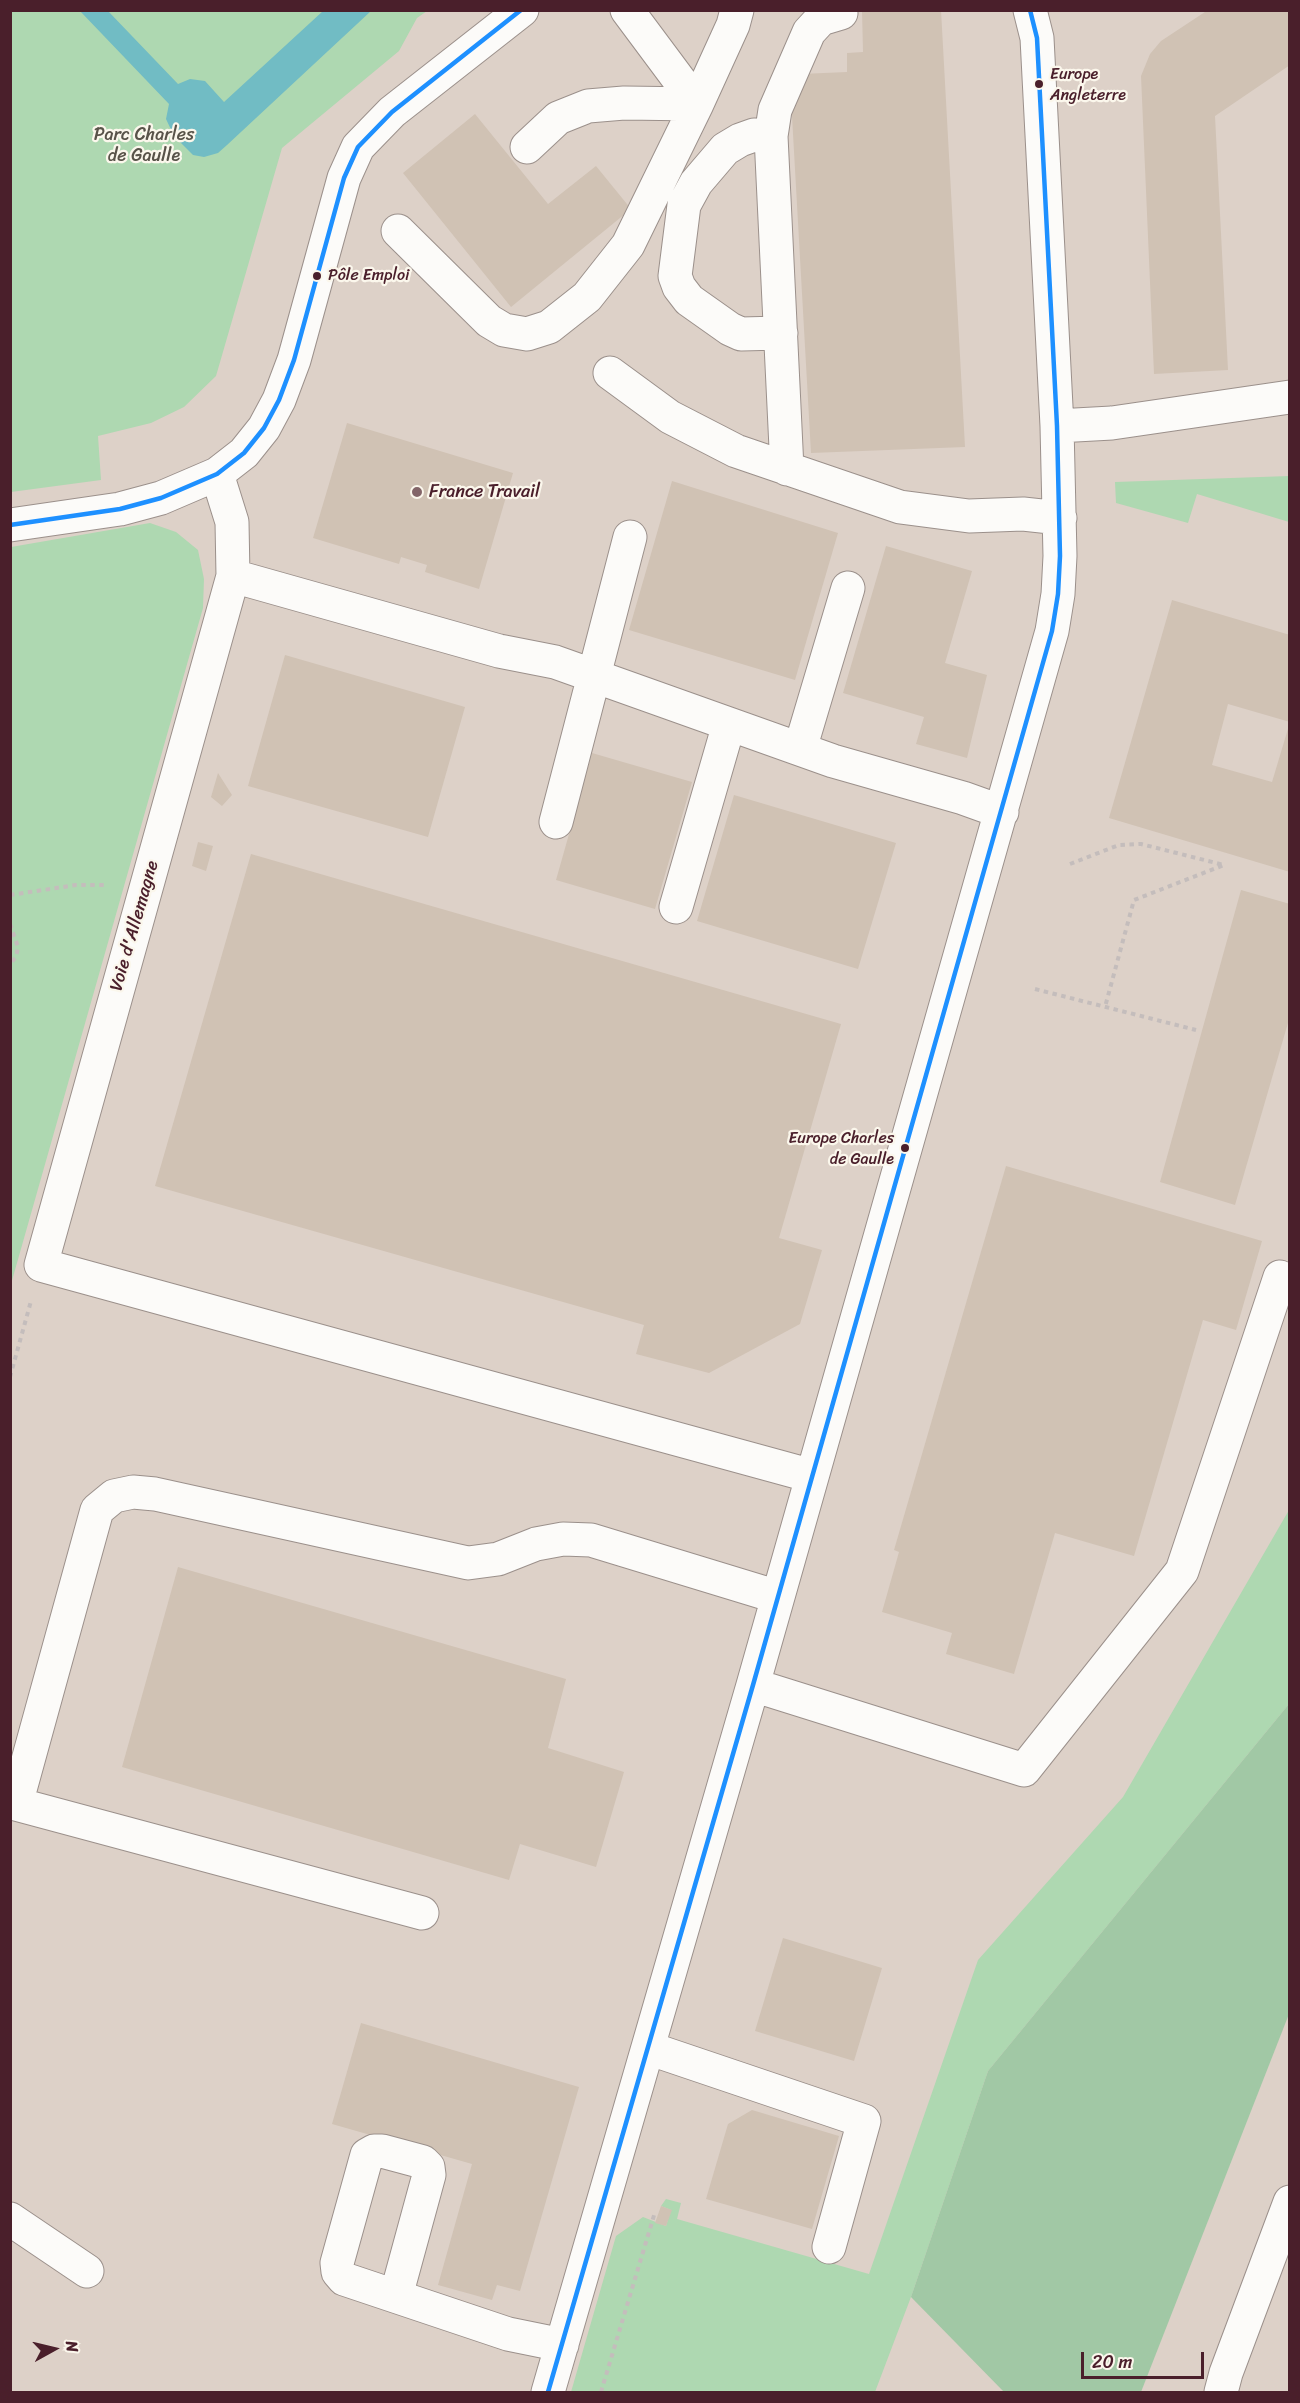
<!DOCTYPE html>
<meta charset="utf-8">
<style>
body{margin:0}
#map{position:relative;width:1300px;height:2403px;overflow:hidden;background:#eee6d9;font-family:Sriracha,sans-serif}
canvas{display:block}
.frame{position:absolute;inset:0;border:12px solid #4a1f2b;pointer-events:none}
.north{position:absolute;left:24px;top:2319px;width:60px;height:60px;-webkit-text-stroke:4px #fbf7ec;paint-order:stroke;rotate:82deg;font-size:16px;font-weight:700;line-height:24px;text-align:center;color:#4a1f2b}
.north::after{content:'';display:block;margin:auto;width:21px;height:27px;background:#4a1f2b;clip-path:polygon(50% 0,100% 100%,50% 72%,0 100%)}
.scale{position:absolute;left:1081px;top:2352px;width:123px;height:27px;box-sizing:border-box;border:3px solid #4a1f2b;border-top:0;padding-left:8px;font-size:18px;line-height:21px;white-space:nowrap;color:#4a1f2b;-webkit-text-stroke:4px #fbf7ec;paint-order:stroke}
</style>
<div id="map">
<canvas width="1300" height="2403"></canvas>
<div class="frame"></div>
<div class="north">N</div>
<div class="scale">20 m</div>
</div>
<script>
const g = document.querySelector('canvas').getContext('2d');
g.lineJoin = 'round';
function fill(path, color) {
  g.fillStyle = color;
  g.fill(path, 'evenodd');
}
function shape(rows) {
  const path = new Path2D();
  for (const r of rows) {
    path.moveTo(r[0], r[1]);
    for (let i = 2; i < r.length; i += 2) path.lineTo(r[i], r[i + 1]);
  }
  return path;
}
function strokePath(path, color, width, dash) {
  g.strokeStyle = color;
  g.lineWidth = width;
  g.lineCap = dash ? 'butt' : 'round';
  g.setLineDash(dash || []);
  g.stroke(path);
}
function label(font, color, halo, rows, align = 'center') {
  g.font = font + ' Sriracha,sans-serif';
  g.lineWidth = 4.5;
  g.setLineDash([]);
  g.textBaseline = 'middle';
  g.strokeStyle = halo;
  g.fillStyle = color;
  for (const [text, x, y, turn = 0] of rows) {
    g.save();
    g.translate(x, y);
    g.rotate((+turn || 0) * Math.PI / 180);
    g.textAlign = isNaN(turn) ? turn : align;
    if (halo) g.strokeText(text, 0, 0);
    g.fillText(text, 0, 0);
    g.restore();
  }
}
fill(shape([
 [11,11,1289,11,1289,2392,11,2392]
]), '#ddd1c8');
fill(shape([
 [10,11,427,11,417,18,399,51,282,148,216,376,184,407,151,423,98,436,101,480,11,492],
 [1289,476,1289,522,1197,494,1188,523,1116,503,1115,482],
 [150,523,176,532,198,550,204,579,203,608,11,1284,11,547],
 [1289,1510,1289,1704,988,2071,911,2297,875,2392,571,2392,616,2236,643,2217,666,2226,671,2210,661,2206,666,2199,681,2203,677,2219,869,2274,978,1960,1123,1797]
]), '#aed8b1');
fill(shape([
 [1289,1704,1289,2014,1141,2392,1004,2392,911,2297,988,2071]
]), '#a1c8a5');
fill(shape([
 [80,11,108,11,178,84,190,79,205,81,224,102,323,11,371,11,227,145,218,153,204,157,193,155,174,136,166,119,169,104]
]), '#71bcc4');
fill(shape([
 [862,10,941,10,965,447,811,453,792,116,784,110,801,74,847,72,847,53,863,52],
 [1208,10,1290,10,1290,65,1215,116,1228,370,1154,374,1141,76,1150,54,1161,41],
 [475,114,548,204,596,166,631,209,511,307,403,173],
 [347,423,513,473,479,589,425,572,427,565,401,557,399,564,313,538],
 [672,481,838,533,795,680,629,630],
 [886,546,972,571,945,663,987,675,967,758,916,744,924,717,843,693],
 [1172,600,1290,635,1290,722,1228,704,1212,765,1272,782,1290,722,1290,872,1109,818],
 [285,655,465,707,428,837,248,786],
 [592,753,692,782,655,909,556,880],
 [218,773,232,795,222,806,211,797],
 [734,795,896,843,858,969,697,921],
 [198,842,213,846,206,871,192,866],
 [251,854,841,1024,779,1238,822,1250,800,1324,709,1373,636,1354,644,1325,155,1186],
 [1241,890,1290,904,1290,1016,1235,1205,1160,1182],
 [1006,1166,1262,1241,1236,1330,1203,1320,1134,1556,1055,1533,1014,1674,946,1654,952,1633,882,1612,899,1552,894,1550],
 [178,1567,566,1679,548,1748,624,1772,596,1867,520,1844,509,1880,122,1767],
 [783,1938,882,1968,854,2061,755,2031],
 [361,2023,579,2087,520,2291,497,2285,492,2300,438,2285,472,2164,332,2124],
 [752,2110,839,2136,812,2229,706,2199,728,2124],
 [661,2206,672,2210,666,2226,655,2223]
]), '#d0c2b4');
const minor = shape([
 [771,136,754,135,740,140,725,149,696,183,684,205,675,276,679,287,689,300,730,329,741,334,781,333],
 [527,147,558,118,588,106,624,103,697,104,627,10],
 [398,231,489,321,504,330,527,334,549,327,587,297,628,245,697,104,733,25,737,10],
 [610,373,670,417,736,451,900,507,969,516,1023,514,1060,518],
 [1057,426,1112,423,1290,397],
 [787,469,771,136,775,110,809,32,821,19,841,13],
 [217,474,232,522,233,576,41,1265,812,1476],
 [10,525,120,509,161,498,217,474,244,453,264,428,279,400,294,360,344,178,358,147,392,112,522,10],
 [233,576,499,651,555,662,833,761,963,798,1002,812],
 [800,749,848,588],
 [556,822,630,537],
 [676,907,729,724],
 [753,1685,1024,1770,1182,1571,1280,1277],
 [422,1913,16,1804,97,1510,114,1496,133,1492,155,1494,468,1563,498,1559,536,1544,563,1539,591,1540,778,1597],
 [648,2048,864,2121,829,2247],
 [10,2219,87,2271],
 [396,2296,429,2175,428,2167,423,2162,382,2151,374,2151,367,2155,337,2263,338,2272,344,2279,508,2334,562,2345],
 [548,2392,753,1685,1052,631,1058,594,1060,556,1057,426,1037,38,1030,10],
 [1221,2392,1226,2373,1290,2202]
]);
strokePath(minor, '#9b908b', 35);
strokePath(shape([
 [1070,864,1119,845,1141,844,1224,865,1134,900,1105,1007],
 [10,895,76,885,108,885],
 [10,924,18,947,16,957,10,964],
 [1035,989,1196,1030],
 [10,1377,31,1301],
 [601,2392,655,2212]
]), '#c4bdbc', 4, [4.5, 4.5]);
strokePath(minor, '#fcfbf9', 33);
strokePath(shape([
 [10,525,120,509,161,498,217,474,244,453,264,428,279,400,294,360,344,178,358,147,392,112,521,10],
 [548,2392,753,1685,1052,631,1058,594,1060,556,1057,426,1037,38,1030,10]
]), '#1e90ff', 4.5);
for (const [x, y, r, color] of [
 [1039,84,5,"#4a1f2b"],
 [317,276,5,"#4a1f2b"],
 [417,492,6,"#836568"],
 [905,1148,5,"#4a1f2b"]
]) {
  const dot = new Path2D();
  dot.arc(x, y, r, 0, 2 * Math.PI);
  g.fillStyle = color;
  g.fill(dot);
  strokePath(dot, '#fbf7ec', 2);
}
label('16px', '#4a1f2b', '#fbf7ec', [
 ["Europe",1050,75],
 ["Angleterre",1050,96],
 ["Pôle Emploi",328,276],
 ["Europe Charles",894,1139,"right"],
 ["de Gaulle",894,1160,"right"]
], 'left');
label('18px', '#585349', '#fbf7ec', [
 ["Parc Charles",144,135],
 ["de Gaulle",144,156]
]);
label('18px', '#4a1f2b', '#fbf7ec', [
 ["France Travail",429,492]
], 'left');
label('18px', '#4a1f2b', '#fbf7ec', [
 ["Voie d'Allemagne",135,926,-74]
]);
</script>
